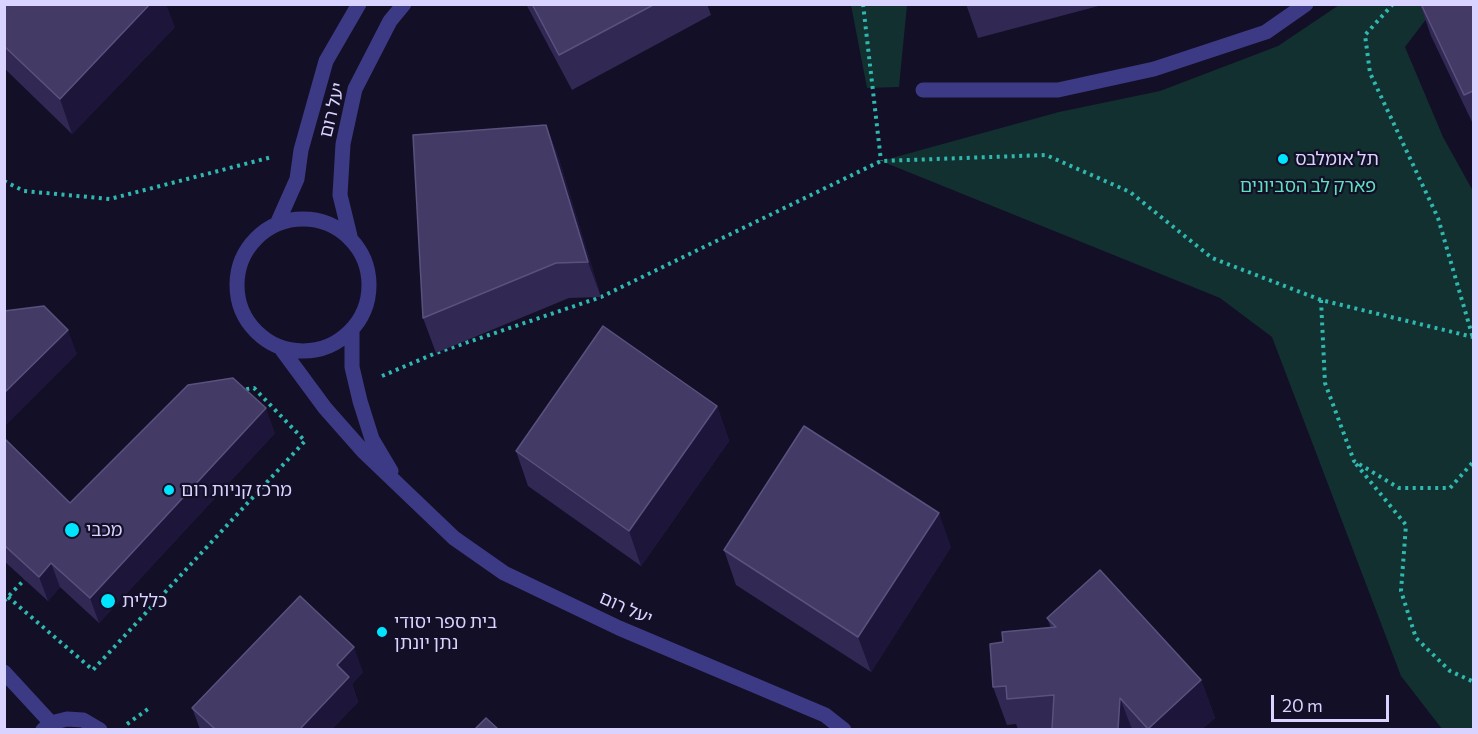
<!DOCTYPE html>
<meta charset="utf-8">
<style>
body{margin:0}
#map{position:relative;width:1478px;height:734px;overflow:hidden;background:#130f26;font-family:Commissioner,sans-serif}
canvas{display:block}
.frame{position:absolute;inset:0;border:6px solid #d9d4ff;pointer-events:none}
.scale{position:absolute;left:1271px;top:695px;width:118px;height:27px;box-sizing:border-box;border:3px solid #d9d4ff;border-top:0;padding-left:8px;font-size:18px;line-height:21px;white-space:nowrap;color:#d9d4ff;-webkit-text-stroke:4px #130f26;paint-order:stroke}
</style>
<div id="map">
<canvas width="1478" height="734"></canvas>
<div class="frame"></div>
<div class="scale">20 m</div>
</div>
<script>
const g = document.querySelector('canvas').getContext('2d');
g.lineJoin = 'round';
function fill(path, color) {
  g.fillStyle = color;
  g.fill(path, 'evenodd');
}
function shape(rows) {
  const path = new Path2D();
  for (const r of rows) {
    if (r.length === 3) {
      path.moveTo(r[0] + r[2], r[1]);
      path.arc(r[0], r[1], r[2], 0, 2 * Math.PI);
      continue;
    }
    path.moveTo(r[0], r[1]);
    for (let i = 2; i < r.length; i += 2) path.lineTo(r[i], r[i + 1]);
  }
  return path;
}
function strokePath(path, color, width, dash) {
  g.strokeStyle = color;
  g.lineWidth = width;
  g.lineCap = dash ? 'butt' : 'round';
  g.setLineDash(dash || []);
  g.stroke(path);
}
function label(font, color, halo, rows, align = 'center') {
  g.font = font + ' Commissioner,"Noto Sans Hebrew",sans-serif';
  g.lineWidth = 4.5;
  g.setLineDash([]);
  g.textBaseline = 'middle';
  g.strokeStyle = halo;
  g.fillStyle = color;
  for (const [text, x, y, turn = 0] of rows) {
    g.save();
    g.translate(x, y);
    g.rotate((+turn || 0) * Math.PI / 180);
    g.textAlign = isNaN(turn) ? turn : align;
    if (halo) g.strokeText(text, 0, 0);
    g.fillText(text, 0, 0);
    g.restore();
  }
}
fill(shape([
 [851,5,907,5,899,87,867,88],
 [1339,5,1437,5,1405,47,1443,137,1473,191,1473,729,1442,729,1401,676,1272,337,1220,298,881,161,1059,112,1160,91,1278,46]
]), '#12302f');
strokePath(shape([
 [863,4,881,161],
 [1393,4,1365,35,1370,73,1438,218,1473,338],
 [4,181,24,191,110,199,272,157],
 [1321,300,1325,383,1354,461,1399,488,1450,488,1474,461],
 [382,376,436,353,601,297,881,161,1046,155,1130,192,1212,258,1321,300,1473,337],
 [1356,464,1406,525,1401,591,1416,638,1450,671,1474,682],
 [8,597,93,670,305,441,254,388,240,390],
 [4,601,26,578],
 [127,724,148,709]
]), '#2fb8b0', 4, [3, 4.5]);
strokePath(shape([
 [923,90,1058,90,1154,69,1266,32,1306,4]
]), '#3d3a85', 15);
strokePath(shape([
 [303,285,66],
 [277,224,297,179,301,150,326,61,359,4],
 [350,236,340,195,343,144,355,89,390,21,404,4],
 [352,330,352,367,360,401,372,439,391,471],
 [280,347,325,408,363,451,454,538,504,573,619,628,825,715,844,730],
 [4,672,51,723],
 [43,730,51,723,67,719,83,720,100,730]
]), '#3d3a85', 15);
fill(shape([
 [4,4,175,27,72,134,4,68],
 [526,4,707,4,711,15,572,90],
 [966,4,1106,4,978,38],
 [1420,4,1473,4,1473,124,1431,36],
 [546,125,559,159,601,297,569,298,436,353,423,318],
 [717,406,729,441,641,566,528,486,516,451],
 [275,433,99,623,60,587,48,601,4,561,4,438,70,503],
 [951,547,871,672,736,585,724,550],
 [1047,618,1201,680,1215,718,1202,729,1018,729,1016,724,1007,725,993,687,1003,642,1051,628],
 [363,672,352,684,358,702,332,729,200,729,192,708]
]), '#312854');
fill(shape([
 [150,4,166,4,175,27,72,134,60,99],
 [546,125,559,159,601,297,588,262],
 [68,330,77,354,4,427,4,393],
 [717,406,729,441,641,566,629,531],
 [266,408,275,433,99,623,90,598],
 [939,513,951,547,871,672,858,637],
 [51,563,60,587,48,601,39,577],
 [354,647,363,672,352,684,358,702,332,729,300,729,337,665],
 [1201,680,1215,718,1202,729,1148,729],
 [1120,698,1132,729,1118,729]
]), '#1d163a');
const building = shape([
 [4,4,150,4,60,99,4,46,4,4],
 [532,4,655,4,559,55,532,4],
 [1421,4,1473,4,1473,91,1464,95,1421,4],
 [546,125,588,262,556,263,423,318,413,135,546,125],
 [44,306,68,330,4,393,4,311,44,306],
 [603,326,717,406,629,531,516,451,603,326],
 [233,378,266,408,90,598,51,563,39,577,4,545,4,438,70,503,188,385,233,378],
 [804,426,939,513,858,637,724,550,804,426],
 [1100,570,1201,680,1148,729,1120,698,1118,729,1052,729,1054,695,1007,699,1006,686,993,687,990,644,1003,642,1002,632,1056,627,1047,618,1100,570],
 [300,596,354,647,337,665,349,677,300,729,215,729,192,708,300,596],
 [486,718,498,729,475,729,486,718]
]);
fill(building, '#433a66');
strokePath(building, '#5a527e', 1.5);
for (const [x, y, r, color] of [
 [1283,159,6,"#00e5ff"],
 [169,490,6,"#00e5ff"],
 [72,530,8,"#00e5ff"],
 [108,601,8,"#00e5ff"],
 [382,632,6,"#00e5ff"]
]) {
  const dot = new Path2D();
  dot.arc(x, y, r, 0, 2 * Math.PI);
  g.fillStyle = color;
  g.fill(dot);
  strokePath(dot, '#130f26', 2);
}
label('18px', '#d9d4ff', '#130f26', [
 ["יעל רום",332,110,-76],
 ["יעל רום",626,608,24]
]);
label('18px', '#d9d4ff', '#130f26', [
 ["תל אומלבס",1295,159],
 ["מרכז קניות רום",181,490],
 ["מכבי",86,530],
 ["כללית",122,601],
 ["בית ספר יסודי",394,622],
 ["נתן יונתן",394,643]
], 'left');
label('18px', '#5fe0c0', '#130f26', [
 ["פארק לב הסביונים",1308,186]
]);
</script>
